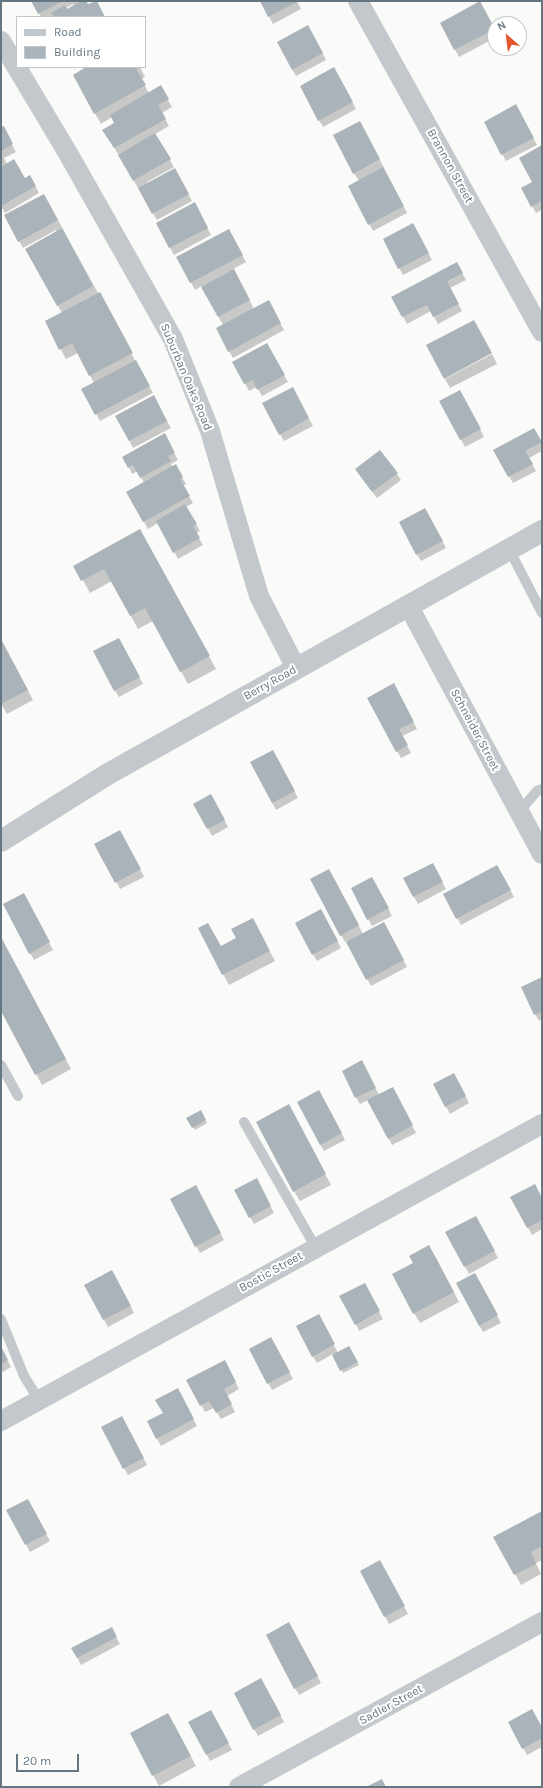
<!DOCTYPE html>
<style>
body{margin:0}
#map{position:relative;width:543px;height:1788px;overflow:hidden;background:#fafaf8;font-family:Karla,sans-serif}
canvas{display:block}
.frame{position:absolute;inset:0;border:2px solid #657683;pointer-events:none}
.legend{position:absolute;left:16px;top:16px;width:130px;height:52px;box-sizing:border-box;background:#fff;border:1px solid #c1c8cd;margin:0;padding:5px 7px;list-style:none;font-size:12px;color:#657683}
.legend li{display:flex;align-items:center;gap:8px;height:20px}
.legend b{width:20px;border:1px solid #c1c8cd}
.north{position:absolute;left:487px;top:16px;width:40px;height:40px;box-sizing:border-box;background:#fff;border:1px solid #c1c8cd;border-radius:50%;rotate:332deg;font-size:11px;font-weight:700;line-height:16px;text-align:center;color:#657683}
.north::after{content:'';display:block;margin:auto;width:14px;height:18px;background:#e4572e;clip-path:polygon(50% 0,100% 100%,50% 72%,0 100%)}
.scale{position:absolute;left:16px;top:1754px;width:63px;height:18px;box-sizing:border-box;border:2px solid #657683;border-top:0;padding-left:5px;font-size:12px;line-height:14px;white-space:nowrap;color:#657683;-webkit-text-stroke:3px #fff;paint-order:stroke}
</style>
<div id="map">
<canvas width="543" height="1788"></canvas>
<div class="frame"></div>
<ul class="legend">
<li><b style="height:5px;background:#c3c8cc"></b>Road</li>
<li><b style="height:11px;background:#aab3b9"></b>Building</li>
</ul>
<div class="north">N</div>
<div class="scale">20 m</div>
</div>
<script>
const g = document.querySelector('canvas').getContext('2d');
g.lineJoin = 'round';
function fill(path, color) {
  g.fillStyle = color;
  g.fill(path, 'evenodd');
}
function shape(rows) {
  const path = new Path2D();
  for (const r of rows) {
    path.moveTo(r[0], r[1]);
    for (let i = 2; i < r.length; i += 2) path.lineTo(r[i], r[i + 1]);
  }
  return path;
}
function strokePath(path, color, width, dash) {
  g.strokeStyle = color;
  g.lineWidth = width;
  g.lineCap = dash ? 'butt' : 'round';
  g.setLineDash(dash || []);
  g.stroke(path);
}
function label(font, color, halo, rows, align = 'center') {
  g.font = font + ' Karla,sans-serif';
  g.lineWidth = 4;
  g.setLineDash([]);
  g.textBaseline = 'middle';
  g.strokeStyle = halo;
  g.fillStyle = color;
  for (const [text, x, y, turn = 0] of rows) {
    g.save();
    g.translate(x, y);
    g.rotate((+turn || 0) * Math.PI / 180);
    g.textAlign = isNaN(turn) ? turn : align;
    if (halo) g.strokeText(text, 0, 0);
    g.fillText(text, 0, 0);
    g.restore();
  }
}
fill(shape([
 [32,1,77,1,78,3,85,1,88,6,96,1,104,17,55,17,54,15,50,17,41,17],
 [73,4,74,6,67,10,66,8],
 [261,1,297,1,301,9,273,24],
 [484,10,495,30,495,38,459,57,441,23],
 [312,33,326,60,296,76,292,69],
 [88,67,140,67,145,77,141,79,149,93,160,87,172,107,162,113,169,126,155,134,174,167,147,182,148,184,175,169,192,201,157,220,108,137,116,123,112,117,101,124,74,75],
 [338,75,356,109,323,127,319,120],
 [520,113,537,145,506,161,485,122],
 [1,124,16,152,4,158,7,164,24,179,30,176,39,193,5,213,1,206],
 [364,129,407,213,373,231,349,186,359,181,354,173],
 [542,146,542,210,536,213,532,206],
 [48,202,153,393,100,421,83,389,94,383,78,353,66,359,46,322,62,313,26,249,57,232,56,230,23,248,19,241],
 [198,210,211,235,174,255,157,223],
 [417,231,432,260,403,275,384,240],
 [233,238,246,262,233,269,254,309,272,308,284,330,233,358,229,351,223,325,202,286,195,290,178,258],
 [457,263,466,280,450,288,462,311,438,324,431,311,407,324,393,297],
 [266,344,288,382,262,396,257,387,249,391,233,362],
 [492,354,497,364,450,388,445,379],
 [296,395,313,426,284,441,280,434],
 [464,398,484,437,465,447,441,402],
 [157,403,171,428,133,448,116,416],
 [534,429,542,444,542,451,529,458,536,471,513,483,495,450],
 [168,442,178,460,171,464,173,467,176,466,186,484,183,486,193,503,186,507,200,531,196,533,203,545,178,559,158,523,148,529,128,492,144,483,138,471,132,474,129,467],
 [356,470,397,474,401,480,377,498],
 [429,516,446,548,421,561,417,554],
 [147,543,216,669,188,684,153,621,138,629,112,581,90,593,75,566],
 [1,640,33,700,7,714,1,704],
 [122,646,143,684,119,697,115,690],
 [397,692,417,729,402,736,411,753,401,758,397,751],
 [277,758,298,798,276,810,251,763],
 [215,802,228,827,212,836,195,804],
 [124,838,144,877,120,889,96,844],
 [436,871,446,889,418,904,404,879],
 [501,873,514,897,461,925,444,894],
 [333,877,363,934,388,930,407,967,371,986,347,941,345,942,341,935],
 [376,885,392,916,372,926,352,889],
 [27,901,53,950,34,960,30,953],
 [325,918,341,948,317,961,313,954],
 [199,929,221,948,258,930,275,961,229,985],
 [1,938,71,1069,42,1085,1,1009],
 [542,978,542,1019,539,1021,535,1014],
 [365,1068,379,1095,396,1095,416,1133,392,1145,368,1100,360,1104,356,1097],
 [458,1081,469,1103,450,1114,434,1084],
 [323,1098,345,1140,324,1151,320,1144],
 [201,1111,207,1123,195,1130,188,1118],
 [294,1116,331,1185,300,1201,294,1191],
 [260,1186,274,1213,254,1224,236,1191],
 [199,1193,224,1240,200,1253,196,1246],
 [512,1198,542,1199,542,1229,532,1235],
 [480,1224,498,1258,469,1274,447,1233],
 [435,1256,459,1302,420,1323,414,1313],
 [116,1278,134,1313,108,1327,85,1285],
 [479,1281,501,1323,483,1332,479,1325],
 [368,1291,383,1319,359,1331,356,1324],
 [322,1322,338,1353,349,1347,359,1365,343,1373,333,1354,317,1363,313,1356],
 [275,1345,293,1379,272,1390,268,1383],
 [1,1348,11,1367,1,1373],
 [228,1368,239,1389,227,1396,235,1412,221,1419,214,1408,205,1412,188,1381],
 [181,1396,197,1426,161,1446,148,1422,164,1413],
 [125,1424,147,1465,128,1475,124,1468],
 [31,1507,50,1541,30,1552,8,1510],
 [542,1512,542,1560,536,1563,541,1574,521,1585,495,1537],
 [384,1568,408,1614,389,1624,361,1571],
 [111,1628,120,1644,81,1665,73,1649],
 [293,1630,321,1683,299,1695,295,1688],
 [265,1686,284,1722,258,1736,254,1729],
 [215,1718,232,1750,210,1761,207,1755],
 [174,1724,196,1766,159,1786,131,1734],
 [542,1729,542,1747,527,1755,523,1748]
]), '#0003');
fill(shape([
 [31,1,63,1,38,14],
 [81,1,86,1,88,4,97,1,105,17,54,17,51,13,65,5,67,9],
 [260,1,299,1,268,17],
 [480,1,495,29,454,50,440,23],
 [308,25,323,53,292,70,277,42],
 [86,67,140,67,136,69,146,85,94,114,73,75],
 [334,67,353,102,318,121,300,86],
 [161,85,169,99,158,105,166,119,114,148,102,130,114,123,110,115],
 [516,104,534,138,501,155,484,122],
 [360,121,380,159,353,174,333,135],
 [4,126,13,144,1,151,1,127],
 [155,133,171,159,133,181,118,155],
 [542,145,542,201,531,207,521,188,532,182,519,158],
 [14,159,25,178,30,175,36,186,1,206,1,167],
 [383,167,404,206,368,225,348,186],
 [175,168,189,194,152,214,138,188],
 [44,194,58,220,18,242,4,215],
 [195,202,208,228,169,248,156,223],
 [413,223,429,253,398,269,383,239],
 [62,228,93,286,57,306,25,249],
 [229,229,243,255,190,283,176,257],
 [457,262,463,273,447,281,459,304,433,317,427,305,402,317,391,297],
 [234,269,250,300,218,317,201,287],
 [100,292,133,353,89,376,72,343,59,350,45,321],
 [269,300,281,323,228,352,216,328],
 [474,320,492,353,444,379,426,345],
 [267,343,285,375,257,390,253,380,244,384,232,362],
 [136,360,150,386,95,415,81,389],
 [293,387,309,418,279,435,262,403],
 [460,390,481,429,460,440,439,401],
 [154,395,167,421,129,441,115,416],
 [534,428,542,442,525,451,533,464,508,477,493,450],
 [165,433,175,453,168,456,171,461,140,478,133,465,128,468,122,457],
 [380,450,398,473,372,492,355,469],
 [176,464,183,477,180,479,190,496,143,522,126,492],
 [185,504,197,524,193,526,200,538,173,553,156,521],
 [425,508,443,541,416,555,399,522],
 [140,529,210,656,180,672,145,608,130,616,104,569,81,581,73,566],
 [119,638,140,677,114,691,93,651],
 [1,639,28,690,1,704],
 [394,683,414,722,399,729,408,745,396,752,367,698],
 [273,750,295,791,272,803,250,762],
 [211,794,225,820,207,829,193,804],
 [120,830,141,869,115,883,94,844],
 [433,863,443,882,413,897,403,878],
 [497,865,511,890,456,919,443,894],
 [329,869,359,925,340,936,310,879],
 [372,877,389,908,367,920,351,888],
 [24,893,50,942,29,954,3,904],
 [321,909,338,941,312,955,295,923],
 [253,918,270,951,222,975,198,928,208,923,221,946,236,938,231,929],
 [384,922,404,960,366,980,346,942],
 [1,937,66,1059,35,1075,1,1011],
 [542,977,542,1011,534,1015,521,987],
 [362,1060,376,1088,355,1098,342,1071],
 [454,1073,466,1096,445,1107,433,1084],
 [393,1087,413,1125,388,1139,367,1100],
 [319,1090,342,1133,320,1145,297,1102],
 [289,1104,326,1174,293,1192,256,1122],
 [201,1110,206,1120,192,1128,186,1118],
 [257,1178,271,1206,249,1218,234,1190],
 [535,1184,542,1198,542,1220,527,1228,510,1197],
 [196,1185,221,1233,195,1247,170,1199],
 [476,1216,495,1251,464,1267,445,1232],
 [429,1245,454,1292,413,1314,392,1274,413,1263,409,1256],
 [112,1270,131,1306,103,1320,84,1285],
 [475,1273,498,1315,479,1326,456,1283],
 [365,1283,380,1311,355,1325,339,1296],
 [319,1314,335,1344,312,1357,296,1326],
 [271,1337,290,1372,267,1384,249,1349],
 [1,1346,8,1360,1,1364],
 [349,1346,358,1362,340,1371,332,1355],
 [225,1360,236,1382,224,1389,232,1404,216,1413,209,1401,200,1406,186,1380],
 [178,1388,194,1419,156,1439,147,1421,163,1413,155,1400],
 [122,1416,144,1458,123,1469,101,1427],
 [28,1499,47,1534,25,1545,6,1510],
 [542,1511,542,1546,531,1552,536,1564,514,1575,493,1537],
 [380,1560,405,1606,384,1617,360,1571],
 [289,1622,318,1676,294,1689,266,1635],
 [112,1627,117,1637,77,1658,71,1648],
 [261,1678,281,1715,253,1730,234,1693],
 [532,1709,542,1727,542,1738,522,1749,508,1722],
 [211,1710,229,1743,206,1755,188,1722],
 [168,1713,191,1756,152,1776,130,1733],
 [382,1779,386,1787,366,1787]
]), '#aab3b9');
strokePath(shape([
 [509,549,542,613],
 [519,812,537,791,542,789],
 [1,1065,18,1096],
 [244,1122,316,1248],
 [1,1319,24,1376,39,1400]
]), '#c3c8cc', 10);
strokePath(shape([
 [358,1,542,332],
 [1,41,69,155,173,339,210,431,259,596,296,668],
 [408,605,542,854],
 [1,1421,542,1124],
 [239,1787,542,1622]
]), '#c3c8cc', 20);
strokePath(shape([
 [1,841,108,774,542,531]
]), '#c3c8cc', 22);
label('12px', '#657683', '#fff', [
 ["Brannon Street",450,166,61],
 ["Suburban Oaks Road",186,377,67],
 ["Berry Road",270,683,-29],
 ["Schneider Street",475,730,62],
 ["Bostic Street",271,1272,-29],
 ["Sadler Street",391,1705,-29]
]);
</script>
